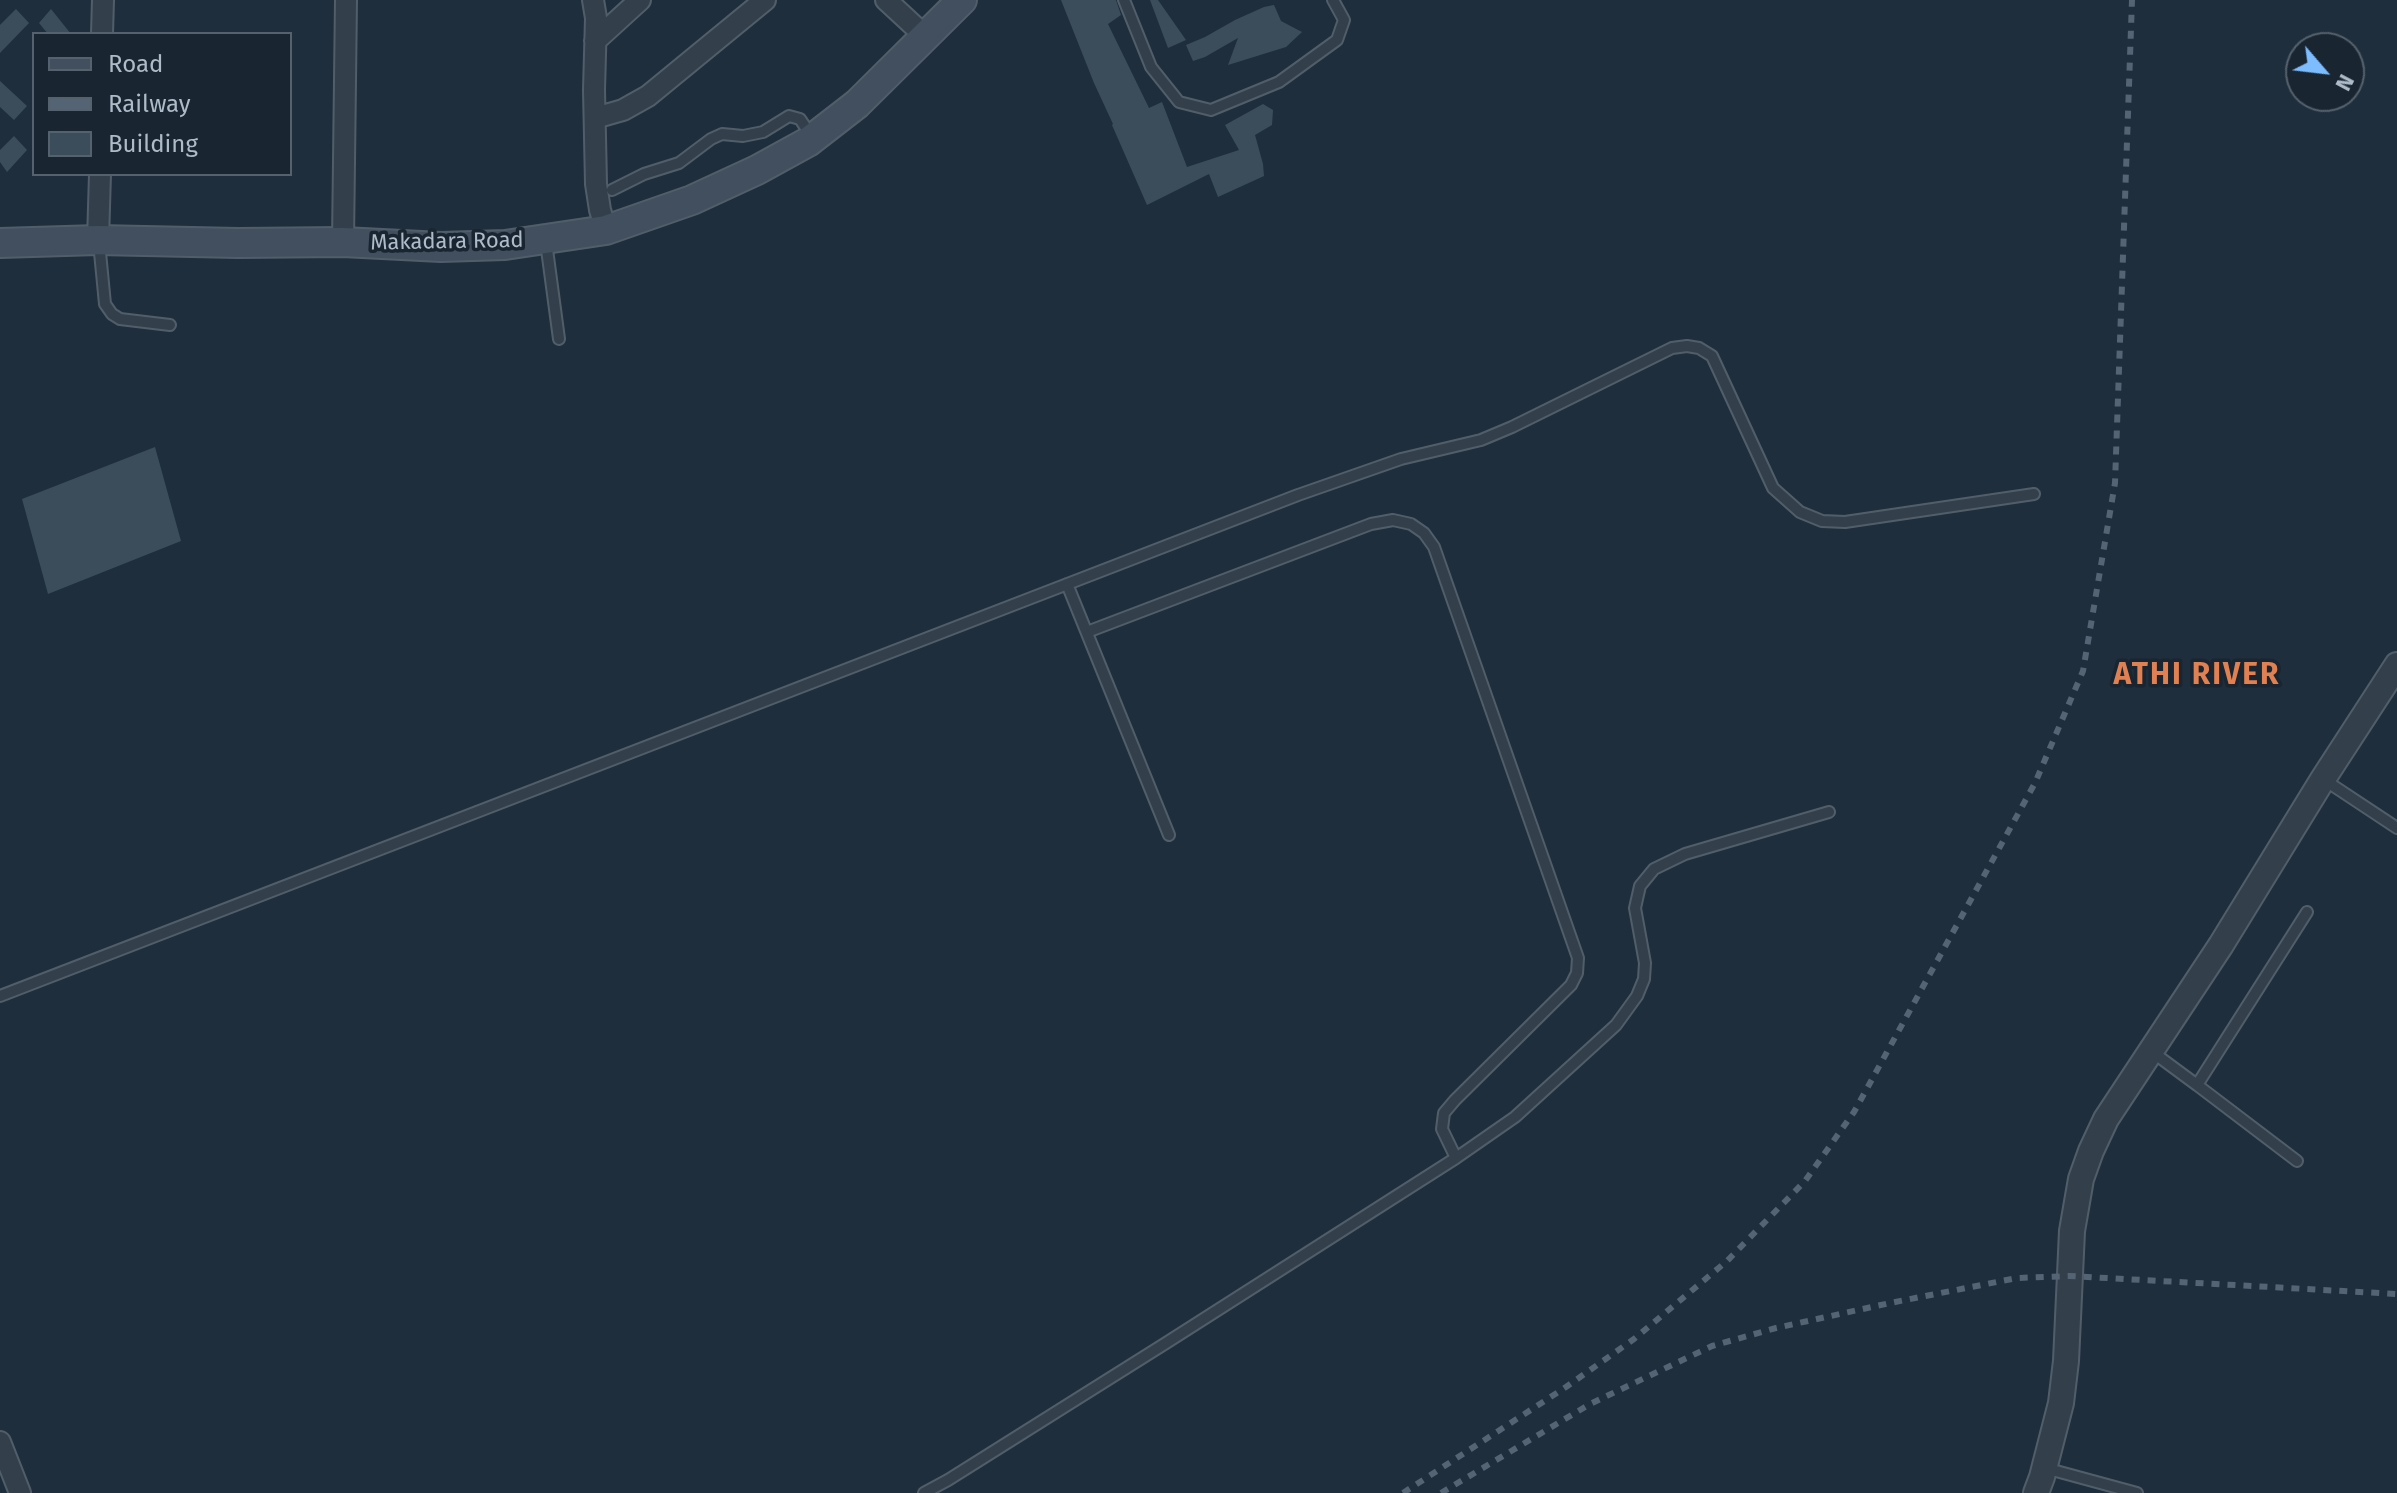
<!DOCTYPE html>
<style>
body{margin:0}
#map{position:relative;width:2397px;height:1493px;overflow:hidden;background:#1f2e3c;font-family:"Fira Sans",sans-serif}
canvas{display:block}
.legend{position:absolute;left:32px;top:32px;width:260px;height:144px;box-sizing:border-box;background:#192531;border:2px solid #55616d;margin:0;padding:10px 14px;list-style:none;font-size:24px;color:#aebbc8}
.legend li{display:flex;align-items:center;gap:16px;height:40px}
.legend b{width:40px;border:2px solid #55616d}
.north{position:absolute;left:2285px;top:32px;width:80px;height:80px;box-sizing:border-box;background:#192531;border:2px solid #55616d;border-radius:50%;rotate:118deg;font-size:22px;font-weight:700;line-height:32px;text-align:center;color:#aebbc8}
.north::after{content:'';display:block;margin:auto;width:28px;height:36px;background:#7cbcff;clip-path:polygon(50% 0,100% 100%,50% 72%,0 100%)}
</style>
<div id="map">
<canvas width="2397" height="1493"></canvas>
<ul class="legend">
<li><b style="height:10px;background:#414f5f"></b>Road</li>
<li><b style="height:10px;background:#546474"></b>Railway</li>
<li><b style="height:22px;background:#3b4d5b"></b>Building</li>
</ul>
<div class="north">N</div>
</div>
<script>
const g = document.querySelector('canvas').getContext('2d');
g.lineJoin = 'round';
function fill(path, color) {
  g.fillStyle = color;
  g.fill(path, 'evenodd');
}
function shape(rows) {
  const path = new Path2D();
  for (const r of rows) {
    path.moveTo(r[0], r[1]);
    for (let i = 2; i < r.length; i += 2) path.lineTo(r[i], r[i + 1]);
  }
  return path;
}
function strokePath(path, color, width, dash) {
  g.strokeStyle = color;
  g.lineWidth = width;
  g.lineCap = dash ? 'butt' : 'round';
  g.setLineDash(dash || []);
  g.stroke(path);
}
function label(font, color, halo, rows, align = 'center') {
  g.font = font + ' "Fira Sans",sans-serif';
  g.lineWidth = 7;
  g.setLineDash([]);
  g.textBaseline = 'middle';
  g.strokeStyle = halo;
  g.fillStyle = color;
  for (const [text, x, y, turn = 0] of rows) {
    g.save();
    g.translate(x, y);
    g.rotate((+turn || 0) * Math.PI / 180);
    g.textAlign = isNaN(turn) ? turn : align;
    if (halo) g.strokeText(text, 0, 0);
    g.fillText(text, 0, 0);
    g.restore();
  }
}
fill(shape([
 [1061,0,1116,0,1121,15,1108,24,1149,108,1162,102,1187,167,1239,150,1225,125,1263,104,1273,110,1272,125,1255,135,1263,164,1264,176,1218,197,1209,174,1147,205,1112,125,1113,124,1094,83],
 [1150,0,1158,0,1186,40,1168,48],
 [1274,5,1281,21,1302,32,1286,47,1228,65,1238,38,1205,57,1193,61,1186,45,1205,37,1235,20,1264,7],
 [16,9,29,23,0,53,0,25],
 [51,9,71,34,48,34,39,23],
 [0,81,27,106,14,120,0,107],
 [14,136,27,150,7,172,0,162,0,150],
 [155,447,181,541,48,594,22,499]
]), '#3b4d5b');
const service = shape([
 [1124,0,1151,67,1179,102,1211,110,1279,82,1337,40,1344,20,1333,0],
 [612,190,644,174,679,163,711,139,722,134,743,136,763,132,789,116,800,119,812,137],
 [99,242,105,304,112,314,120,319,170,325],
 [546,242,559,339],
 [1067,584,1169,835],
 [1087,632,1371,524,1393,520,1411,524,1424,533,1434,547,1578,958,1577,973,1571,985,1455,1100,1444,1113,1442,1129,1456,1158],
 [2323,779,2397,828],
 [0,996,1298,495,1401,459,1481,440,1512,427,1672,348,1687,346,1699,348,1712,356,1773,488,1800,512,1822,521,1845,522,2034,494],
 [2151,1051,2197,1085],
 [2297,1161,2197,1085,2307,912],
 [2045,1468,2137,1493],
 [924,1493,948,1480,1166,1343,1456,1158,1515,1117,1616,1025,1637,996,1644,979,1645,963,1635,908,1640,886,1654,869,1685,854,1829,812]
]);
const minor = shape([
 [593,0,596,18,594,90,596,184,600,210,606,230],
 [886,0,926,37],
 [102,34,103,0],
 [595,41,640,0],
 [595,118,623,110,648,96,765,0],
 [98,240,100,174],
 [343,242,346,0],
 [0,1442,20,1493]
]);
const tertiary = shape([
 [2036,1493,2042,1477,2061,1403,2066,1361,2072,1231,2081,1179,2091,1151,2106,1119,2221,945,2323,779,2397,665]
]);
const secondary = shape([
 [0,243,98,240,238,243,343,242,441,247,505,245,606,230,692,200,757,170,808,142,857,104,962,0]
]);
strokePath(service, '#515e6a', 14);
strokePath(minor, '#515e6a', 24);
strokePath(tertiary, '#515e6a', 28);
strokePath(secondary, '#515e6a', 32);
strokePath(service, '#33404c', 10);
strokePath(minor, '#33404c', 20);
strokePath(tertiary, '#33404c', 24);
strokePath(secondary, '#414f5f', 28);
strokePath(shape([
 [1403,1493,1566,1387,1634,1339,1727,1261,1805,1181,1854,1112,2035,783,2083,671,2115,483,2132,0],
 [1441,1493,1590,1404,1712,1346,1776,1328,1890,1303,2017,1278,2070,1276,2397,1294]
]), '#546474', 6, [8, 8]);
label('22px', '#aebbc8', '#192531', [
 ["Makadara Road",447,242,-1]
]);
g.letterSpacing = '2px';
label('bold 30px', '#df8152', '#192531', [
 ["ATHI RIVER",2197,676]
]);
g.letterSpacing = '0px';
</script>
